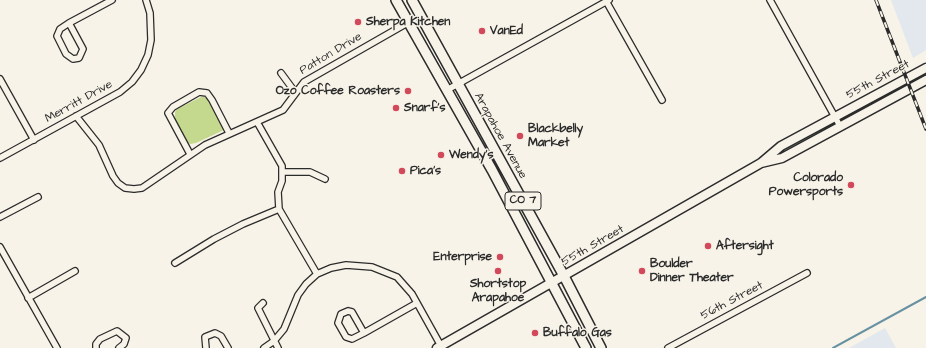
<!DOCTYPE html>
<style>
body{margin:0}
canvas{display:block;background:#f7f3e8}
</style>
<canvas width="926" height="348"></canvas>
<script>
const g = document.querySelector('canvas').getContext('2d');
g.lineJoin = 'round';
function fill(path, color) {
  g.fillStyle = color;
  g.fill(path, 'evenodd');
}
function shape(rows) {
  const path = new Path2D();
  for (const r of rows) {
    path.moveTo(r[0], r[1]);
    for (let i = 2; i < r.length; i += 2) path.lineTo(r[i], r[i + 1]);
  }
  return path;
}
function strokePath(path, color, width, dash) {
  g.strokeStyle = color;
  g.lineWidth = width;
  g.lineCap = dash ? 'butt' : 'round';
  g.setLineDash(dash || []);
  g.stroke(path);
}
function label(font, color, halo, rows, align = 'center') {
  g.font = font + ' "Architects Daughter",sans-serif';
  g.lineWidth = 3;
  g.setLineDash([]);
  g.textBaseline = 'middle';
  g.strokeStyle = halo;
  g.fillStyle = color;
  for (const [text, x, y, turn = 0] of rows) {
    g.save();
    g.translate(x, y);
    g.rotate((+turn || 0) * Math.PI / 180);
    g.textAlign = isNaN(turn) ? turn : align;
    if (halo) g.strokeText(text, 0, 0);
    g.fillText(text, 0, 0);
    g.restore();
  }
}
fill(shape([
 [891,0,926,0,926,50,913,58],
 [885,328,896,348,849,348]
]), '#e2e8ed');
fill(shape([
 [203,96,208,99,224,130,196,143,190,144,187,142,175,120,175,112,177,109]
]), '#c4d88e');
strokePath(shape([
 [833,348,926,297]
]), '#6892a2', 2);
const minor = shape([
 [770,0,840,126],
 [606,1,662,100],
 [69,23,83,49,79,58,73,59,66,54,57,36,60,29,69,23],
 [69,23,112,0],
 [281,73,295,92],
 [0,79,34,140],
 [447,90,609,0],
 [76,116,99,145,113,176,118,183,125,188,134,189,142,188,205,145,283,110,304,82,409,22],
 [257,122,282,166,282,181,278,192,279,209,317,274],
 [190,154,168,113,173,107,199,92,207,93,212,100,229,133],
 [0,158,120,92,132,82,141,70,148,55,151,40,150,13,146,0],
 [283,172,310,172,325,179],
 [0,217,38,197],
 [0,247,57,348],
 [175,263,214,239,243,224,279,209],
 [28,298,75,271],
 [263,303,258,308,278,348],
 [348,311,352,312,364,333,352,339,346,337,338,323,341,314,348,311],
 [364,333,417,303],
 [96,348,96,344,100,339,117,331,126,338,124,344,119,348],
 [206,348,205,337,215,333,221,336,228,348],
 [264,348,274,341,284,329,298,295,306,284,317,274,331,268,346,265,372,267,397,277,412,294,441,346],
 [668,348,807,273]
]);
const secondary = shape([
 [761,163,782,158,926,80],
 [437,348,761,163,781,146,926,68]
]);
const primary = shape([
 [396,0,492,170,586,348],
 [412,0,564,276,601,348]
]);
strokePath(minor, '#2b2b2b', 8);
strokePath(secondary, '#2b2b2b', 11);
strokePath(primary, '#2b2b2b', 12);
strokePath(minor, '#f7f3e8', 5.5);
strokePath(secondary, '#f7f3e8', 8);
strokePath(primary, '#f7f3e8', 9);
const rail = shape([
 [876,0,926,129]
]);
strokePath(rail, '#2b2b2b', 3.5);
strokePath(rail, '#f7f3e8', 2, [6]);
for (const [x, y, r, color] of [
 [358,22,4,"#d1495b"],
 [482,31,4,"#d1495b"],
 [408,91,4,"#d1495b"],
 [396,108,4,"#d1495b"],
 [520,136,4,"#d1495b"],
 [441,155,4,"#d1495b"],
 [402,171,4,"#d1495b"],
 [851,185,4,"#d1495b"],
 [708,246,4,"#d1495b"],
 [500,257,4,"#d1495b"],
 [498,271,4,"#d1495b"],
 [642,271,4,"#d1495b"],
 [535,333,4,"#d1495b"]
]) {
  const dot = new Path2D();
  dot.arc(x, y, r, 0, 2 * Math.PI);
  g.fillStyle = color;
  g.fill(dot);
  strokePath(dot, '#f7f3e8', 1.5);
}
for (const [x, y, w] of [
 [523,201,36]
]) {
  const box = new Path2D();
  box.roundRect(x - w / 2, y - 9, w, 18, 3);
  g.fillStyle = '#f7f3e8';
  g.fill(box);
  strokePath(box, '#2b2b2b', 1);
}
label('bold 11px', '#2b2b2b', null, [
 ["CO 7",523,201]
]);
label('bold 12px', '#2b2b2b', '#f7f3e8', [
 ["Sherpa Kitchen",366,22],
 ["VanEd",490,31],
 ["Ozo Coffee Roasters",400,91,"right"],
 ["Snarf's",404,108],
 ["Blackbelly",528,129],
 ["Market",528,143],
 ["Wendy's",449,155],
 ["Pica's",410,171],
 ["Colorado",843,178,"right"],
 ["Powersports",843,192,"right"],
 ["Aftersight",716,246],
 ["Enterprise",492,257,"right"],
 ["Boulder",650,264],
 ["Dinner Theater",650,278],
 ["Shortstop",498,284,"center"],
 ["Arapahoe",498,298,"center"],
 ["Buffalo Gas",543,333]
], 'left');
label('12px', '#2b2b2b', '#f7f3e8', [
 ["Patton Drive",331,54,-31],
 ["55th Street",878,80,-28],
 ["Merritt Drive",79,102,-29],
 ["Arapahoe Avenue",500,136,61],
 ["55th Street",593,246,-30],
 ["56th Street",732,301,-28]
]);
</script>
